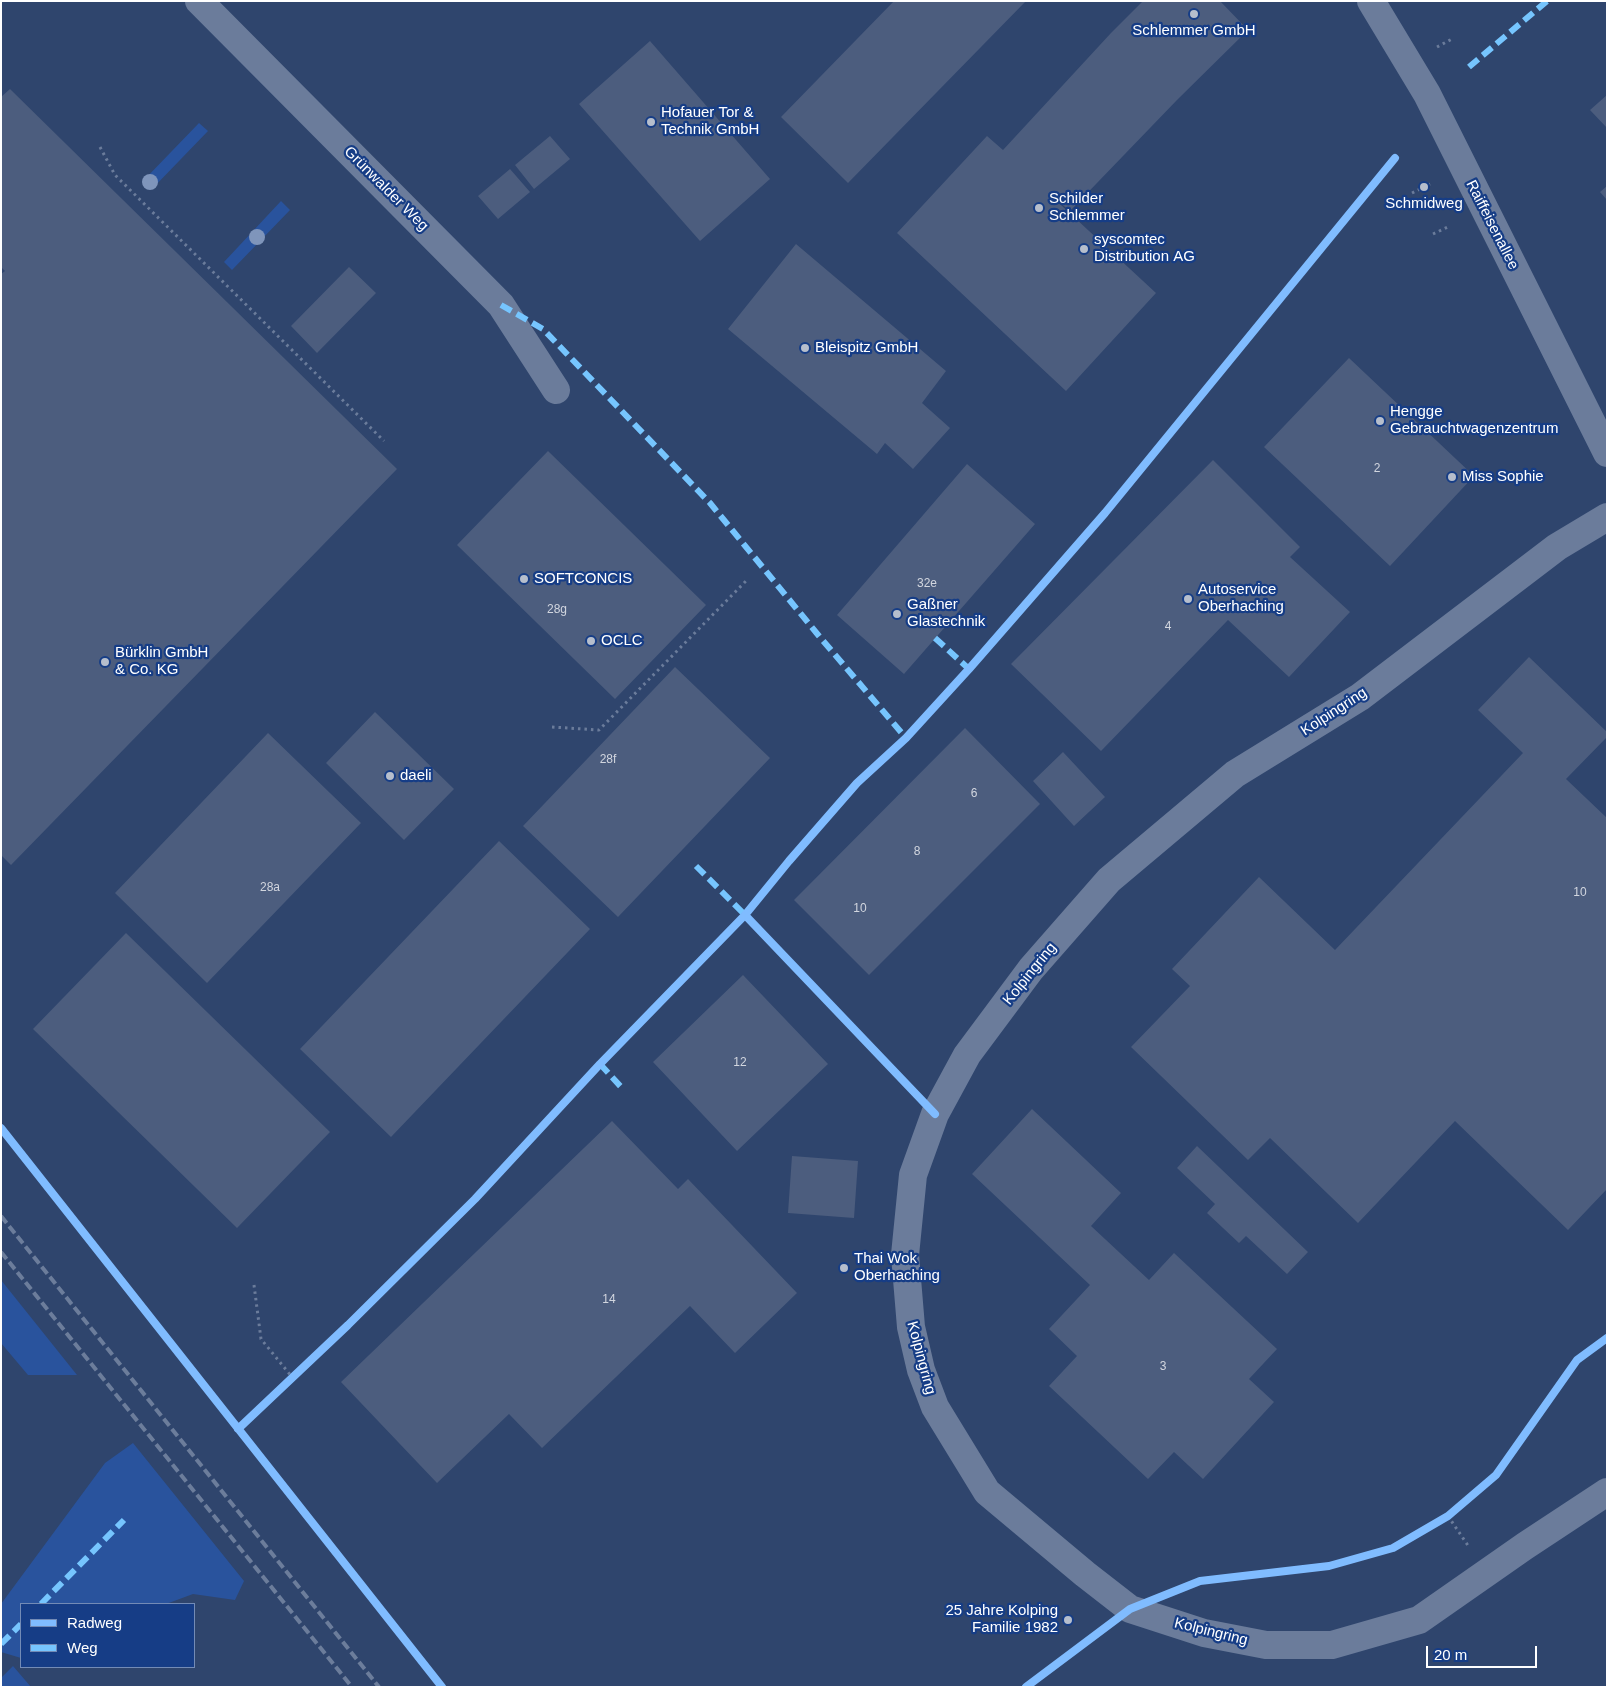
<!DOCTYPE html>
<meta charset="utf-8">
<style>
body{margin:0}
#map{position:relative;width:1608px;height:1688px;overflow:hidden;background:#2f456d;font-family:Helvetica,sans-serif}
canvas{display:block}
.frame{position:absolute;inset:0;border:2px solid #fff;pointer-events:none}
.legend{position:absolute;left:20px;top:1603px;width:175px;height:65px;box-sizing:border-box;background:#163d86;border:1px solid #738bb6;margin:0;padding:6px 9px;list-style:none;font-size:15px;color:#fff}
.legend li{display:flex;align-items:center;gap:10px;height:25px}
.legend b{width:25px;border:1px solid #738bb6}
.scale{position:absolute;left:1426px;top:1646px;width:111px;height:22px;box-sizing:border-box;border:2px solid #fff;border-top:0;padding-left:6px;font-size:15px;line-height:18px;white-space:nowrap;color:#fff;-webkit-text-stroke:4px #163d86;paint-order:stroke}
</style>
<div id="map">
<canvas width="1608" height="1688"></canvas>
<div class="frame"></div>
<ul class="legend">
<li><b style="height:6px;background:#80bcff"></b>Radweg</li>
<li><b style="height:6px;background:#76c5fe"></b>Weg</li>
</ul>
<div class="scale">20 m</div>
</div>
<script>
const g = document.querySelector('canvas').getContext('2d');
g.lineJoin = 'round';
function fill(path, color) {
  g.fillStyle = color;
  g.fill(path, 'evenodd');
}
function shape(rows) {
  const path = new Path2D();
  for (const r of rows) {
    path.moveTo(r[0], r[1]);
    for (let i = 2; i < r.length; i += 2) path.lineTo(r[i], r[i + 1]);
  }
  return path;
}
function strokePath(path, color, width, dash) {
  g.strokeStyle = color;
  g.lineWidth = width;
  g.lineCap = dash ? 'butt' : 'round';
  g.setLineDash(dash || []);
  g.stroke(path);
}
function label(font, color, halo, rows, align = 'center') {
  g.font = font + ' Helvetica,sans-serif';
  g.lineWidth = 4.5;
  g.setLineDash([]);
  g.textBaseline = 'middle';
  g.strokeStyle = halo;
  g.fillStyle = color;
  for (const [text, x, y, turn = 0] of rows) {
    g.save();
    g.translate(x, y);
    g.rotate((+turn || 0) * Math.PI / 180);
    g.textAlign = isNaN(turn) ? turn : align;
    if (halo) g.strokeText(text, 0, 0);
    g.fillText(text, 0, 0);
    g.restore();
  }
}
fill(shape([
 [199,123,208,131,152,189,143,181],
 [281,201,290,210,232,270,224,262],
 [1,1280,77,1375,28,1375,1,1343],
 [133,1443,244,1581,235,1600,193,1594,166,1604,21,1604,21,1658,1,1652,1,1604,105,1463],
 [13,1666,31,1687,1,1687,1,1678]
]), '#29539d');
fill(shape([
 [894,1,1026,1,848,183,781,117],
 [1143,1,1220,1,1248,30,1177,100,1070,211,1048,193,1156,293,1066,391,897,233,987,136,1003,150,1111,33],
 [650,41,770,179,700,241,579,104],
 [10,89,397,469,11,865,1,855,1,274,5,271,1,267,1,97],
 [1607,95,1607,128,1590,110],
 [550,136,570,159,534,189,515,165],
 [510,169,530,192,498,219,478,196],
 [1607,186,1607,200,1600,192],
 [796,244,946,371,922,403,950,428,913,469,885,443,877,454,728,329],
 [349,267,376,293,317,353,291,326],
 [1349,358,1474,476,1390,566,1264,447],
 [548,451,706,605,615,699,457,545],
 [1213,460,1300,547,1290,557,1350,612,1289,677,1228,620,1101,751,1011,664],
 [967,464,1035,524,904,674,837,615],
 [1529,657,1607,732,1607,737,1566,779,1607,818,1607,1189,1568,1230,1455,1121,1358,1223,1270,1138,1248,1160,1131,1047,1190,986,1172,969,1259,877,1335,950,1523,753,1478,710],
 [675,667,770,758,618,917,523,826],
 [375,712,454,789,404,840,326,763],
 [965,728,1040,804,869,975,794,900],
 [268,733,361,823,207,983,115,893],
 [1063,752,1105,797,1074,826,1033,781],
 [499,841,590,929,391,1137,300,1049],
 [126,933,330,1132,237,1228,33,1029],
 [743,975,828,1064,737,1151,653,1062],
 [1032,1109,1121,1193,1091,1226,1149,1280,1174,1253,1277,1349,1249,1379,1274,1402,1203,1479,1174,1452,1148,1479,1049,1386,1077,1356,1049,1329,1090,1285,972,1174],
 [612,1121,678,1189,688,1179,797,1293,735,1353,690,1306,542,1448,509,1414,437,1483,341,1382],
 [1197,1146,1308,1252,1287,1274,1246,1236,1239,1243,1207,1213,1215,1204,1177,1168],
 [792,1156,858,1161,854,1218,788,1213]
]), '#4c5d7e');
strokePath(shape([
 [1437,47,1452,39],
 [100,147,115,175,384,441],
 [1412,193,1430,184],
 [1433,234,1450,226],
 [552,727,599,730,746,581],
 [254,1285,261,1339,292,1377],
 [1448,1516,1469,1547]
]), '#6b7c9b', 3, [2.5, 4]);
strokePath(shape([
 [199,1,501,305,556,390],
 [1371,1,1427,94,1607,453],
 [1607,517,1557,547,1360,697,1235,774,1109,880,1031,969,967,1055,935,1114,913,1175,905,1255,911,1327,921,1370,935,1407,987,1492,1085,1574,1130,1609,1204,1633,1266,1645,1332,1645,1419,1620,1525,1546,1607,1492]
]), '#6b7c9b', 28);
strokePath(shape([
 [1,1216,379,1687],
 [1,1252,352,1687]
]), '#6c7d9b', 4, [9, 4]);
strokePath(shape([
 [1469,67,1547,1],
 [501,305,543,329,710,503,819,636,906,738],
 [935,638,969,669],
 [696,866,747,917],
 [600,1064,622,1088],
 [41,1604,124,1520],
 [1,1644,21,1624]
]), '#76c5fe', 6, [12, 6]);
strokePath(shape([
 [745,915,935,1114],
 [1,1128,442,1687],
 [238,1429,348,1325,475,1199,600,1064,745,915,789,861,857,783,906,738,969,669,1105,513,1395,158],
 [1026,1687,1130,1609,1200,1581,1329,1566,1393,1548,1448,1516,1496,1475,1577,1360,1607,1338]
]), '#80bcff', 8);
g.fillStyle = '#7f95bb';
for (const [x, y] of [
 [150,182],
 [257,237]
]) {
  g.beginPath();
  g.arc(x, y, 8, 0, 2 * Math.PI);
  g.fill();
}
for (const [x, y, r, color] of [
 [1194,14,5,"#b6becc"],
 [651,122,5,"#b6becc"],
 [1424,187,5,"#b6becc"],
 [1039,208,5,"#b6becc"],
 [1084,249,5,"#b6becc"],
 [805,348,5,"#b6becc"],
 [1380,421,5,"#b6becc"],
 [1452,477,5,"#b6becc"],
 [524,579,5,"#b6becc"],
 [1188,599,5,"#b6becc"],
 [897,614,5,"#b6becc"],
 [591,641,5,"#b6becc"],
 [105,662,5,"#b6becc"],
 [390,776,5,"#b6becc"],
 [844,1268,5,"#b6becc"],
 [1068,1620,5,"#b6becc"]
]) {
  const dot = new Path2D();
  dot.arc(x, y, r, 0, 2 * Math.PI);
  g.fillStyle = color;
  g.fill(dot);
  strokePath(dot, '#163d86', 2);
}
label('12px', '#d2d6df', null, [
 ["2",1377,469],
 ["32e",927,584],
 ["28g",557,610],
 ["4",1168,627],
 ["28f",608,760],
 ["6",974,794],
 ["8",917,852],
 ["28a",270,888],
 ["10",1580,893],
 ["10",860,909],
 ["12",740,1063],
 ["14",609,1300],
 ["3",1163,1367]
]);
label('15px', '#fff', '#163d86', [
 ["Schlemmer GmbH",1194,31,"center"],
 ["Hofauer Tor &",661,113],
 ["Technik GmbH",661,130],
 ["Schilder",1049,199],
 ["Schlemmer",1049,216],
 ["Schmidweg",1424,204,"center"],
 ["syscomtec",1094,240],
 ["Distribution AG",1094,257],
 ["Bleispitz GmbH",815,348],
 ["Hengge",1390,412],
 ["Gebrauchtwagenzentrum",1390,429],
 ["Miss Sophie",1462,477],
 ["SOFTCONCIS",534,579],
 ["Autoservice",1198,590],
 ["Oberhaching",1198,607],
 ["Gaßner",907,605],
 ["Glastechnik",907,622],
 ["OCLC",601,641],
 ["Bürklin GmbH",115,653],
 ["& Co. KG",115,670],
 ["daeli",400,776],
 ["Thai Wok",854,1259],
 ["Oberhaching",854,1276],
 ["25 Jahre Kolping",1058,1611,"right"],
 ["Familie 1982",1058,1628,"right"]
], 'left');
label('15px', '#fff', '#163d86', [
 ["Grünwalder Weg",386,189,45],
 ["Raiffeisenallee",1492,225,63],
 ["Kolpingring",1334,712,-33],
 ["Kolpingring",1030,974,-51],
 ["Kolpingring",921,1358,75],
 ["Kolpingring",1211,1632,14]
]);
</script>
